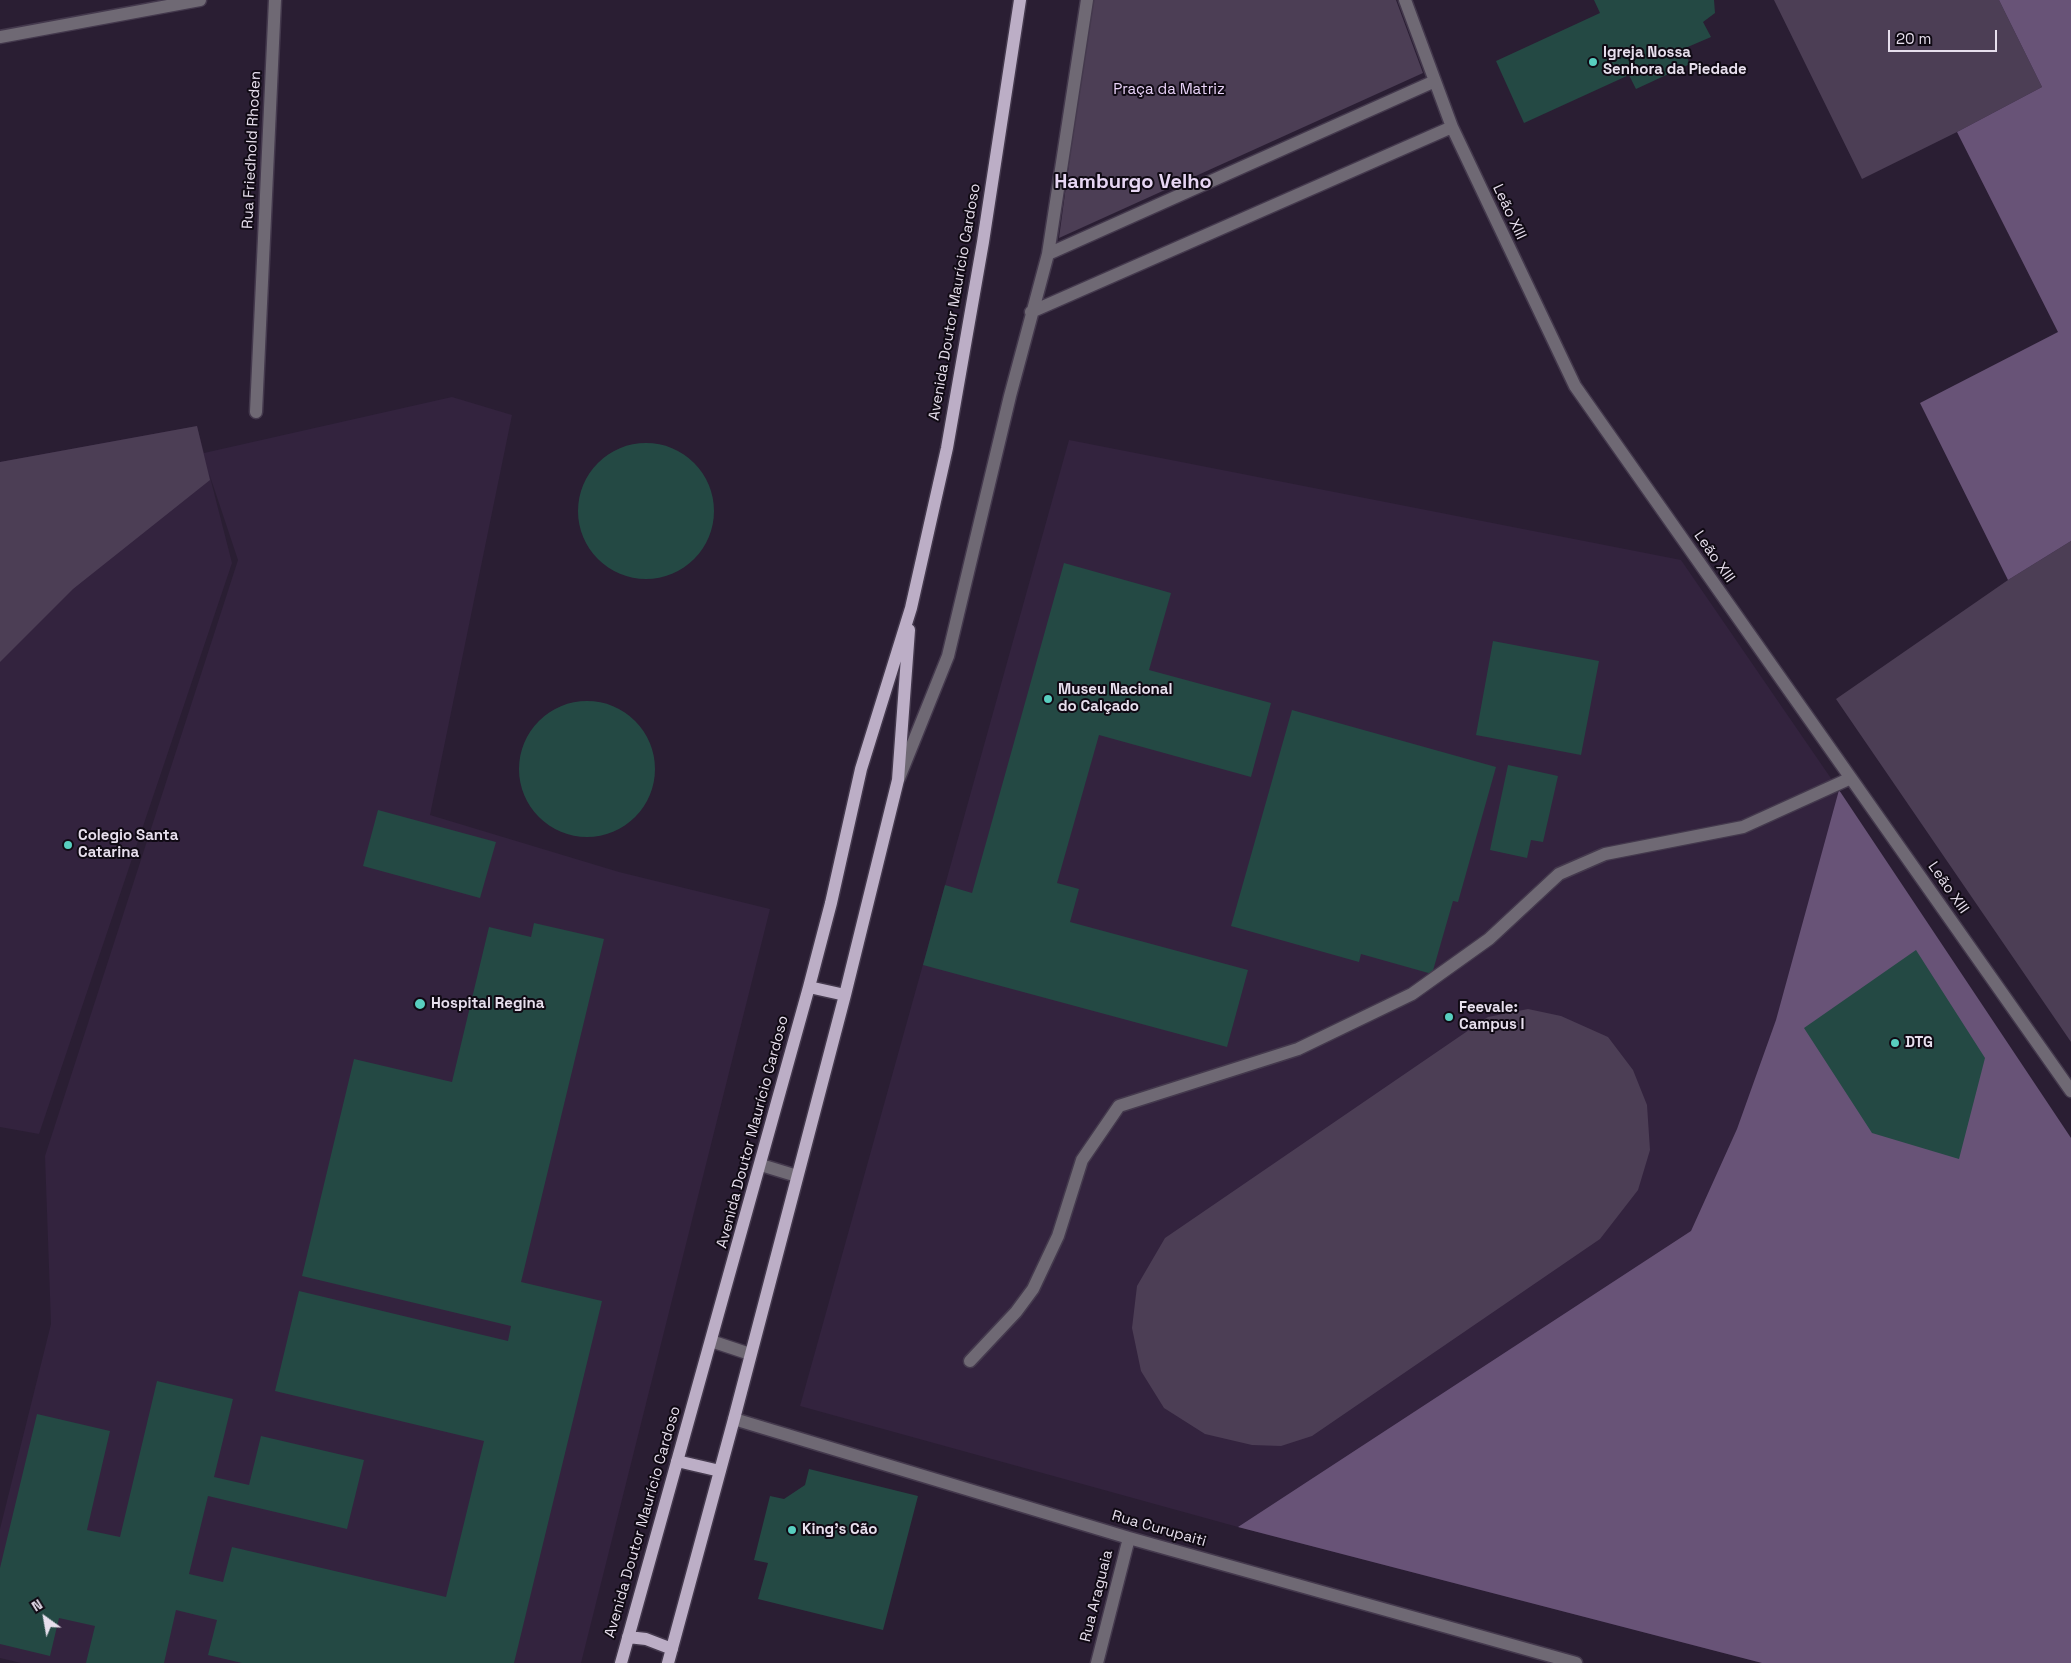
<!DOCTYPE html>
<meta charset="utf-8">
<style>
body{margin:0}
#map{position:relative;width:2071px;height:1663px;overflow:hidden;background:#2a1e33;font-family:"Space Grotesk",sans-serif}
canvas{display:block}
.north{position:absolute;left:20px;top:1593px;width:50px;height:50px;-webkit-text-stroke:4px #100a14;paint-order:stroke;rotate:328deg;font-size:14px;font-weight:700;line-height:20px;text-align:center;color:#e7dfed}
.north::after{content:'';display:block;margin:auto;width:18px;height:22px;background:#e7dfed;clip-path:polygon(50% 0,100% 100%,50% 72%,0 100%)}
.scale{position:absolute;left:1888px;top:30px;width:109px;height:22px;box-sizing:border-box;border:2px solid #e7dfed;border-top:0;padding-left:6px;font-size:15px;line-height:18px;white-space:nowrap;color:#e7dfed;-webkit-text-stroke:4px #100a14;paint-order:stroke}
</style>
<div id="map">
<canvas width="2071" height="1663"></canvas>
<div class="north">N</div>
<div class="scale">20 m</div>
</div>
<script>
const g = document.querySelector('canvas').getContext('2d');
g.lineJoin = 'round';
function fill(path, color) {
  g.fillStyle = color;
  g.fill(path, 'evenodd');
}
function shape(rows) {
  const path = new Path2D();
  for (const r of rows) {
    if (r.length === 3) {
      path.moveTo(r[0] + r[2], r[1]);
      path.arc(r[0], r[1], r[2], 0, 2 * Math.PI);
      continue;
    }
    path.moveTo(r[0], r[1]);
    for (let i = 2; i < r.length; i += 2) path.lineTo(r[i], r[i + 1]);
  }
  return path;
}
function strokePath(path, color, width, dash) {
  g.strokeStyle = color;
  g.lineWidth = width;
  g.lineCap = dash ? 'butt' : 'round';
  g.setLineDash(dash || []);
  g.stroke(path);
}
function label(font, color, halo, rows, align = 'center') {
  g.font = font + ' "Space Grotesk",sans-serif';
  g.lineWidth = 4;
  g.setLineDash([]);
  g.textBaseline = 'middle';
  g.strokeStyle = halo;
  g.fillStyle = color;
  for (const [text, x, y, turn = 0] of rows) {
    g.save();
    g.translate(x, y);
    g.rotate((+turn || 0) * Math.PI / 180);
    g.textAlign = isNaN(turn) ? turn : align;
    if (halo) g.strokeText(text, 0, 0);
    g.fillText(text, 0, 0);
    g.restore();
  }
}
fill(shape([
 [452,397,512,415,430,815,619,872,770,909,581,1663,21,1663,0,1658,0,1529,51,1324,45,1156,238,560,209,473,232,563,39,1134,0,1127,0,462,197,426,204,453],
 [1069,440,1681,560,1839,790,2071,1138,2071,1663,1762,1663,1238,1527,800,1406]
]), '#33233e');
fill(shape([
 [1091,0,1396,0,1423,73,1059,238],
 [1774,0,1999,0,2042,87,1957,132,1862,179],
 [197,426,210,480,73,589,0,662,0,462],
 [2071,541,2071,1042,1836,699,2008,580],
 [1528,1009,1561,1016,1608,1037,1633,1070,1647,1105,1650,1150,1638,1190,1600,1239,1312,1436,1281,1446,1252,1445,1205,1434,1164,1408,1141,1371,1132,1328,1137,1286,1165,1238,1488,1017]
]), '#4c3e55');
fill(shape([
 [1999,0,2071,0,2071,541,2008,580,1920,403,2058,332,1957,132,2042,87],
 [1839,790,2071,1138,2071,1663,1762,1663,1238,1527,1691,1231,1737,1129,1776,1020]
]), '#685377');
fill(shape([
 [1594,0,1714,0,1715,13,1703,22,1711,37,1683,49,1690,64,1636,89,1629,75,1524,123,1496,61,1600,13],
 [646,511,68],
 [1064,563,1171,593,1149,670,1271,703,1251,777,1099,735,1057,883,1079,889,1070,922,1248,970,1227,1047,923,965,945,885,972,893],
 [1493,641,1599,661,1581,755,1476,735],
 [587,769,68],
 [1292,710,1496,767,1458,902,1453,901,1432,974,1361,954,1359,962,1231,926],
 [1508,765,1558,776,1543,842,1531,840,1527,858,1490,850],
 [378,810,496,842,480,898,363,866],
 [534,923,604,939,521,1282,602,1301,514,1663,242,1663,208,1655,217,1620,176,1610,164,1663,86,1663,95,1626,59,1618,50,1656,0,1644,0,1568,37,1414,110,1431,87,1530,120,1537,157,1381,233,1399,214,1477,249,1485,261,1436,364,1460,347,1529,208,1496,189,1574,223,1582,232,1547,446,1597,484,1441,275,1391,299,1291,508,1341,511,1326,302,1276,354,1059,452,1082,489,927,531,937],
 [1916,950,1985,1058,1959,1159,1872,1133,1804,1028],
 [809,1469,918,1496,883,1630,758,1599,768,1563,754,1560,770,1496,784,1499,805,1485]
]), '#244944');
const minor = shape([
 [1405,0,1452,127,1575,386,2071,1091],
 [0,37,200,0],
 [1048,254,1435,81],
 [1031,312,1452,127],
 [256,412,275,0],
 [899,778,948,656,1010,396,1048,254,1087,0],
 [761,1165,797,1176],
 [711,1341,750,1354],
 [970,1361,1016,1312,1033,1289,1058,1236,1082,1160,1119,1106,1298,1049,1412,994,1489,939,1559,874,1605,854,1743,827,1851,778],
 [734,1419,1129,1538,1576,1663],
 [1097,1663,1129,1538]
]);
const major = shape([
 [809,987,845,995],
 [677,1461,720,1471],
 [628,1637,646,1639,672,1649],
 [621,1663,809,987,831,903,861,769,911,608,947,448,983,242,1020,0],
 [668,1663,734,1419,845,995,898,780,909,630]
]);
strokePath(minor, '#44394d', 15);
strokePath(major, '#44394d', 15);
strokePath(minor, '#6f6974', 12);
strokePath(major, '#bcaec6', 12);
for (const [x, y, r, color] of [
 [1593,62,5,"#58cebf"],
 [1048,699,5,"#58cebf"],
 [68,845,5,"#58cebf"],
 [420,1004,6,"#58cebf"],
 [1449,1017,5,"#58cebf"],
 [1895,1043,5,"#58cebf"],
 [792,1530,5,"#58cebf"]
]) {
  const dot = new Path2D();
  dot.arc(x, y, r, 0, 2 * Math.PI);
  g.fillStyle = color;
  g.fill(dot);
  strokePath(dot, '#100a14', 2);
}
label('bold 15px', '#e7dfed', '#100a14', [
 ["Igreja Nossa",1603,53],
 ["Senhora da Piedade",1603,70],
 ["Museu Nacional",1058,690],
 ["do Calçado",1058,707],
 ["Colegio Santa",78,836],
 ["Catarina",78,853],
 ["Hospital Regina",431,1004],
 ["Feevale:",1459,1008],
 ["Campus I",1459,1025],
 ["DTG",1905,1043],
 ["King's Cão",802,1530]
], 'left');
label('15px', '#e9d3f8', '#100a14', [
 ["Praça da Matriz",1169,90]
]);
label('15px', '#e7dfed', '#100a14', [
 ["Rua Friedhold Rhoden",252,150,-87],
 ["Leão XIII",1509,212,65],
 ["Avenida Doutor Maurício Cardoso",955,302,-80],
 ["Leão XIII",1714,557,55],
 ["Leão XIII",1948,888,55],
 ["Avenida Doutor Maurício Cardoso",753,1132,-75],
 ["Avenida Doutor Maurício Cardoso",643,1522,-74],
 ["Rua Curupaiti",1159,1529,16],
 ["Rua Araguaia",1097,1596,-76]
]);
label('bold 20px', '#e7d6f3', '#100a14', [
 ["Hamburgo Velho",1133,183]
]);
</script>
